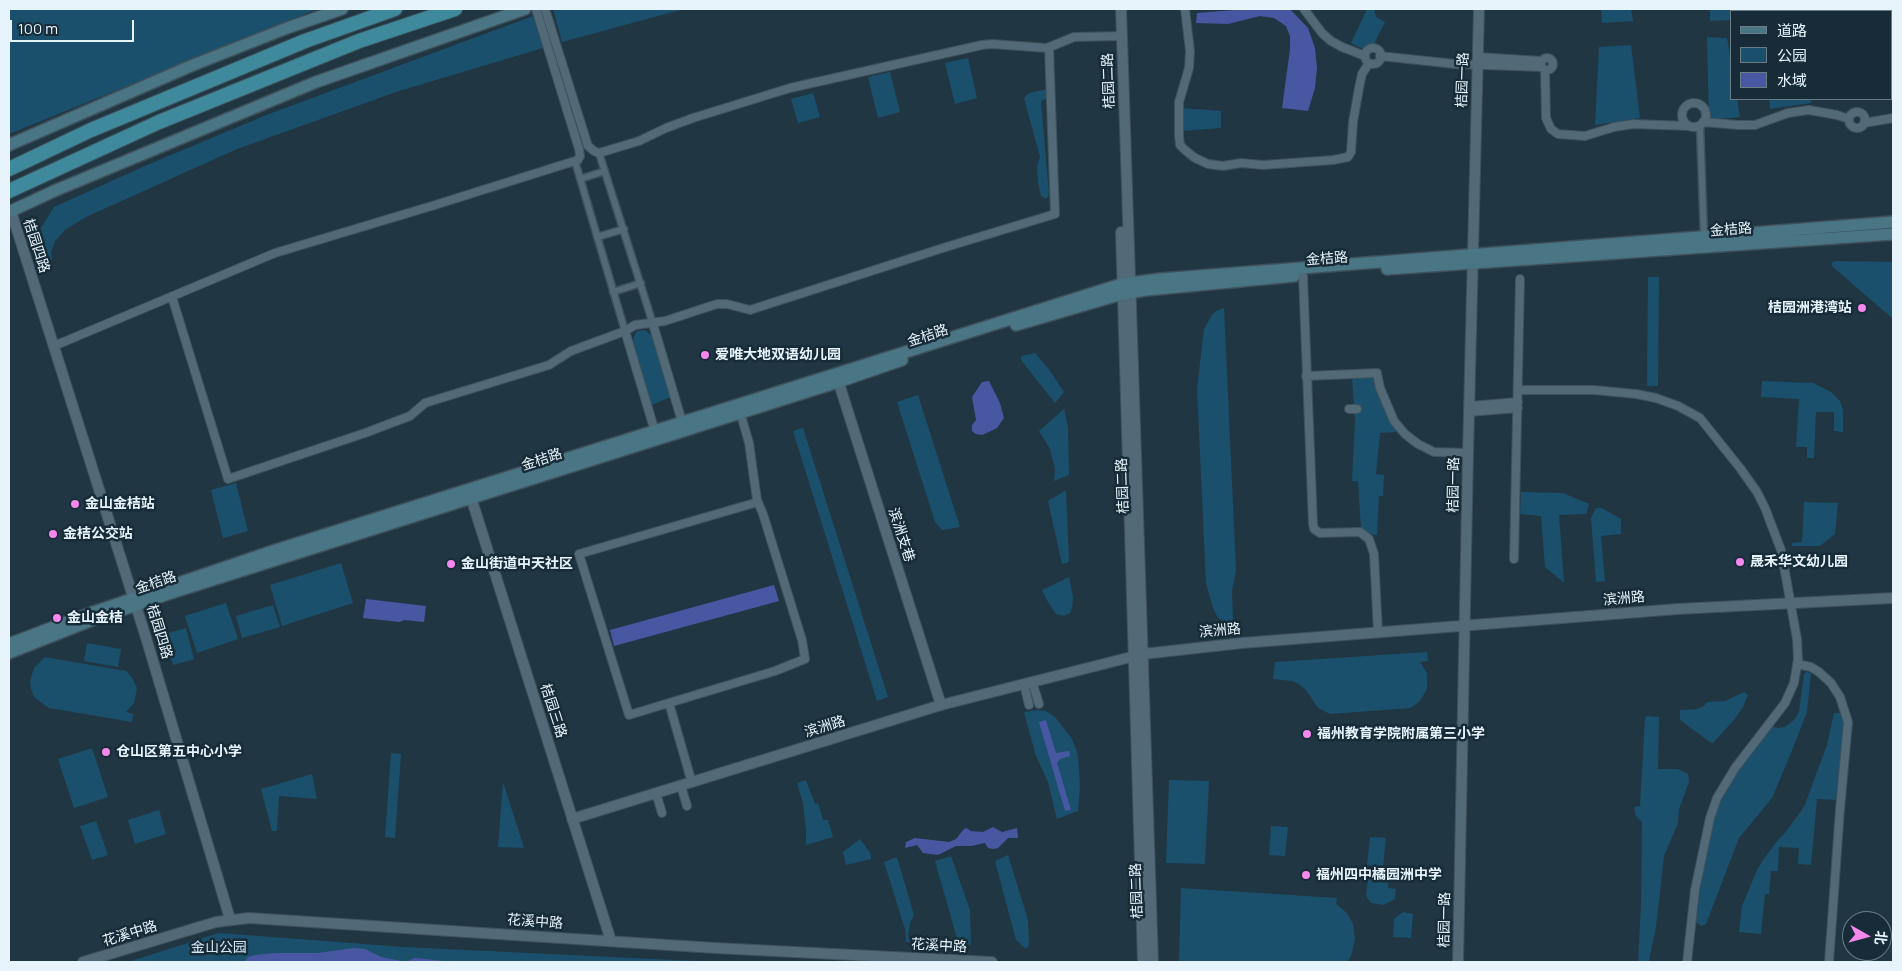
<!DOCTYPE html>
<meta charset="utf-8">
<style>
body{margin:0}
#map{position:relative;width:1902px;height:971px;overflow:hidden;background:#213643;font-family:Manrope,"Noto Sans SC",sans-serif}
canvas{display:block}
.frame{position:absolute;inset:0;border:10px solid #e7f4fc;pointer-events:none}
.legend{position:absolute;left:1730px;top:10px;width:162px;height:90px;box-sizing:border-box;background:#172c38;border:1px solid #6a7c86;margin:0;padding:6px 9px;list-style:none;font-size:15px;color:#e7f4fc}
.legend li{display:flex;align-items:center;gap:10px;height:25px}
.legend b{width:25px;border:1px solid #6a7c86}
.north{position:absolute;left:1842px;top:911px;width:50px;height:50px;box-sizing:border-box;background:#172c38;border:1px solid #6a7c86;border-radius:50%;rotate:97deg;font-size:14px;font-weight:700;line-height:20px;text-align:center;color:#e7f4fc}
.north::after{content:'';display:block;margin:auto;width:18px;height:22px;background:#f688ed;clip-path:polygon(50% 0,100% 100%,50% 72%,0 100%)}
.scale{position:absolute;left:10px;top:20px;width:124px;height:22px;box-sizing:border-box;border:2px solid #e7f4fc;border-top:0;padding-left:6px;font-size:15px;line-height:18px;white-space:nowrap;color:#e7f4fc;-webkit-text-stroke:4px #172c38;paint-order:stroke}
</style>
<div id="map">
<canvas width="1902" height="971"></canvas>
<div class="frame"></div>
<ul class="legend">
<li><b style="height:6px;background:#4a7585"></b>道路</li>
<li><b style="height:14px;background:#1b506c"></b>公园</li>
<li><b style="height:14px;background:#4857a2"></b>水域</li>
</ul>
<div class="north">北</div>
<div class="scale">100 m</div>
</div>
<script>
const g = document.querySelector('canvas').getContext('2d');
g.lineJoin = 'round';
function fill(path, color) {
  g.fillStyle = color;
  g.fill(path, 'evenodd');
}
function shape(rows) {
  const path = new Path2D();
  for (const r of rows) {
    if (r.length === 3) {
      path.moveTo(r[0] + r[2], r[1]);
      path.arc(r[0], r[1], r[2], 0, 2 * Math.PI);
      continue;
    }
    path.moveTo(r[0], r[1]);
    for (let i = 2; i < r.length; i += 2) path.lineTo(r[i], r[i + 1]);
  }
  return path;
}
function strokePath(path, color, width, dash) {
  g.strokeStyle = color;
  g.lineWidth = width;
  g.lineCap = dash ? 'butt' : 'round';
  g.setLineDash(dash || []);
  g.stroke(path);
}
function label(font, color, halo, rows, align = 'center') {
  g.font = font + ' Manrope,"Noto Sans SC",sans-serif';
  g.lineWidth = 5;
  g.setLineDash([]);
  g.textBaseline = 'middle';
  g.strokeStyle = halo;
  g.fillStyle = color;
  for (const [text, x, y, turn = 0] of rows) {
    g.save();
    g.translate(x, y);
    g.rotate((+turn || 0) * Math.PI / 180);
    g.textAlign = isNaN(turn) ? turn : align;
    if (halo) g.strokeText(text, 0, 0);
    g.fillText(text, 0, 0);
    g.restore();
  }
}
fill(shape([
 [9,9,317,9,9,134],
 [553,9,684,9,562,42],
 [1367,9,1374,9,1376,17,1385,22,1373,46,1368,46,1365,50,1351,43],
 [1601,9,1631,9,1633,21,1602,23],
 [1710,9,1732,9,1731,20,1710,21],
 [533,16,543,48,399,91,237,149,86,217,65,230,55,241,51,252,52,260,43,264,40,245,41,228,54,207,147,165,269,114],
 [1707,37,1727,38,1731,59,1731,99,1737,99,1740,117,1709,120],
 [1631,45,1640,118,1595,125,1599,47],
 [968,58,977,98,955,104,945,63],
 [890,72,900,112,878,118,868,77],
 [1047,89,1047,98,1041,101,1049,195,1046,199,1041,196,1038,183,1037,166,1040,157,1024,98,1029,93],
 [813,93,820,117,798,123,791,99],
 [1769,99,1810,99,1811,103,1770,109],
 [1181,108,1221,111,1221,128,1180,131],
 [1834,261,1893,262,1893,319,1833,267,1831,264],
 [1648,277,1659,277,1658,386,1647,386],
 [1224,308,1236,570,1232,591,1233,621,1223,621,1218,618,1213,608,1206,583,1197,389,1204,329,1212,315,1216,311],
 [645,330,652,336,671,397,651,405,633,345,634,337,637,331],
 [1035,353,1048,368,1064,392,1055,403,1021,360,1021,356],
 [1352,377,1374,378,1377,391,1396,432,1380,433,1376,474,1384,475,1383,496,1379,496,1377,535,1368,534,1361,528,1358,481,1352,481,1355,420],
 [1762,381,1813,383,1831,392,1840,401,1843,410,1843,432,1834,431,1834,412,1816,412,1814,458,1807,458,1807,447,1796,447,1799,399,1761,397],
 [918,395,960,527,942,530,935,522,897,402],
 [1064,409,1068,427,1069,475,1054,481,1055,469,1050,449,1039,431],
 [803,428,888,697,877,701,793,431],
 [236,483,248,531,223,538,211,490],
 [1066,490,1069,561,1067,563,1062,564,1048,501],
 [1521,492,1563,493,1589,504,1586,514,1559,515,1564,583,1545,567,1541,516,1520,514],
 [1804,502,1838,503,1835,534,1820,546,1792,546,1792,543,1802,542],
 [1596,508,1602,508,1621,519,1621,534,1601,536,1605,581,1596,582,1591,518],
 [341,563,353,603,282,626,270,585],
 [1069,577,1073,597,1072,608,1070,613,1064,616,1056,614,1048,602,1042,590],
 [226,603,238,639,197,653,185,616],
 [273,605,280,627,242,638,236,616],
 [186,628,194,659,173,665,165,634],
 [87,643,121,649,118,667,84,661],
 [1427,652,1428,661,1420,662,1427,673,1427,689,1420,701,1411,708,1330,714,1318,708,1306,690,1300,685,1292,681,1273,679,1275,662],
 [45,657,126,671,131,676,137,688,134,703,126,712,133,714,132,722,49,708,42,703,34,697,31,689,30,681,34,668],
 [1807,672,1811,673,1807,712,1791,753,1772,798,1739,838,1706,924,1701,926,1695,921,1694,914,1712,818,1729,779,1770,726,1778,728,1785,727,1795,719,1799,711,1804,674],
 [1744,692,1748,695,1743,707,1734,720,1713,743,1710,742,1680,720,1680,710,1697,709,1704,706,1707,702,1725,701],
 [1038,710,1046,711,1055,717,1072,739,1078,755,1080,787,1078,811,1057,819,1048,782,1036,756,1024,712],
 [1834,713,1844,713,1846,721,1839,800,1817,799,1811,865,1798,864,1799,848,1779,847,1778,871,1771,871,1769,894,1765,894,1761,934,1739,932,1742,906,1757,870,1763,860,1777,841,1785,833,1804,807,1827,745],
 [1647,716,1659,717,1658,769,1678,769,1688,774,1689,782,1679,809,1678,823,1664,856,1656,927,1649,961,1638,962,1641,907,1642,822,1636,816,1634,807,1640,806,1645,718],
 [92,748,108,797,74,808,58,759],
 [391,753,401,754,395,838,385,837],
 [312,774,317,799,279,796,277,831,272,831,261,789],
 [806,780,815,804,818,803,823,820,828,820,833,837,806,845,806,831,803,803,797,783],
 [1169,780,1209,781,1205,864,1166,863],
 [503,782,524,848,498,847],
 [159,810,166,834,135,844,128,820],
 [96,821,108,855,92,860,80,826],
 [1271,826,1288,827,1285,856,1269,855],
 [1370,837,1386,838,1383,867,1367,865],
 [860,839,871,854,871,859,846,865,843,852],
 [1008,855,1028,920,1029,945,1026,949,1016,940,995,861],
 [951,856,970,910,971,945,958,942,935,861],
 [897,857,914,915,910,923,908,936,910,942,906,942,905,929,884,862],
 [1369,870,1389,873,1388,888,1396,889,1395,899,1384,905,1371,903,1366,896],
 [1181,888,1337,898,1336,904,1347,913,1353,924,1355,939,1351,956,1347,962,1179,962],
 [1403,912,1413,914,1411,938,1393,937,1394,919],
 [219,933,404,947,716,962,128,962]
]), '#1b506c');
fill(shape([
 [1248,9,1290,9,1308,28,1315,48,1317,68,1315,88,1308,111,1282,108,1290,49,1290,36,1286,26,1274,18,1260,16,1228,24,1196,23,1197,13],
 [989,381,1000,403,1004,418,997,428,989,432,982,435,976,434,972,431,972,425,976,420,972,397,982,382],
 [774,585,779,601,614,646,610,630],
 [366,599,426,606,424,622,404,620,400,622,363,618],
 [1046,720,1056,753,1069,751,1070,756,1060,759,1057,763,1071,810,1065,811,1039,722],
 [993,827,1002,832,1017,828,1018,838,1008,838,998,848,993,849,988,848,985,843,971,846,956,846,938,855,923,853,917,845,905,848,906,842,915,838,949,842,956,839,963,830,966,828,971,831,983,832],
 [353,948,365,949,381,957,406,962,415,958,453,962,245,961,248,957,255,955,275,953,318,953]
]), '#4857a2');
const pedestrian = shape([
 [1700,125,1704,237],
 [599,153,653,324],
 [575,161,625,331],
 [580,179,605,171],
 [597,237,624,229],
 [613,292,641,283]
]);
const minor = shape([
 [545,9,588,146,594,151,599,153,639,141,666,128,693,118,790,88,982,45,992,44,1047,48,1074,37,1122,36],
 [1185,9,1190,51,1189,68,1179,102,1179,136,1180,145,1185,150,1195,158,1208,164,1223,166,1241,163,1263,165,1333,160,1348,157,1351,152,1353,122,1359,88,1362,74,1369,63],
 [1304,9,1322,33,1331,41,1342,47,1365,56],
 [1373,56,8],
 [1380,56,1455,64,1541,67],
 [1478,57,1541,61],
 [1547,64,6],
 [1545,70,1546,118,1551,129,1558,134,1585,136,1614,127,1633,124,1689,126],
 [1694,115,12],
 [1857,120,8],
 [1703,122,1738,125,1755,125,1788,113,1809,110,1837,115,1849,119],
 [1864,123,1893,118],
 [1303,276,1313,524,1314,529,1320,533,1360,532,1369,539,1374,554,1378,632],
 [172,297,228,479,365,433,410,416,425,403,549,365,571,351,625,331,635,325,665,321,717,304,727,304,750,310,946,247,1055,214,1049,47],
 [653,324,683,425],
 [625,331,656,435],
 [54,346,275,253,435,205,578,160,580,156,579,149,536,9],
 [1306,376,1377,373,1380,388,1394,421,1405,434,1418,444,1434,452,1468,453],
 [1518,390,1594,390,1636,394,1656,398,1678,406,1700,418,1740,468,1757,492,1765,508,1781,550,1797,639,1798,659,1794,683,1785,703,1735,768,1717,798,1710,818,1695,890,1687,962],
 [1469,406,1518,402],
 [739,408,749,443,757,500,763,514,802,640,805,659,775,671,629,715,579,554,758,502],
 [1349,409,1357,409],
 [1469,412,1518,408],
 [1514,559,1520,279],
 [1797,664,1811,667,1819,672,1831,683,1840,697,1848,722,1840,809,1829,962],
 [1032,681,1039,704],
 [1024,684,1029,705],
 [669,703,692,783],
 [681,786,687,806],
 [656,793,662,813]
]);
const tertiary = shape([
 [1121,9,1153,962],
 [11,211,147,641,230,919],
 [1121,232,1143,962],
 [836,374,941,705],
 [469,491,611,941],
 [572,819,941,705,1143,654,1242,643,1678,609,1893,598],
 [83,962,216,922,249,918,715,948,992,962],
 [1458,962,1468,453,1479,9]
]);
const secondary = shape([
 [9,145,193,65,287,28,342,9],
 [9,212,54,191,316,82,525,9],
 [1387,269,1893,234],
 [1016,325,1122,294,1146,290,1294,276],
 [9,644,88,614,276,550,1122,284,1160,279,1893,222],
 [9,653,90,621,171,593,838,382,902,360]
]);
const trunk = shape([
 [9,169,91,130,305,41,395,9],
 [9,191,159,122,359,41,455,9]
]);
strokePath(pedestrian, '#3e515c', 9);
strokePath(minor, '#3e515c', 10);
strokePath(tertiary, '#3e515c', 12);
strokePath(secondary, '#3e515c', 14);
strokePath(trunk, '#3e515c', 16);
strokePath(pedestrian, '#526977', 6);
strokePath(minor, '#526977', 8);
strokePath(tertiary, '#526977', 10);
strokePath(secondary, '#4a7585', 11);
strokePath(trunk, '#3e8a9c', 14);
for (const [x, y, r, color] of [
 [1862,308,5,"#f688ed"],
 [705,355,5,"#f688ed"],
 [75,504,5,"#f688ed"],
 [53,534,5,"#f688ed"],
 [1740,562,5,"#f688ed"],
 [451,564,5,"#f688ed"],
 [57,618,5,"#f688ed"],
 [1307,734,5,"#f688ed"],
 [106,752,5,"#f688ed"],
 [1306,875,5,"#f688ed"]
]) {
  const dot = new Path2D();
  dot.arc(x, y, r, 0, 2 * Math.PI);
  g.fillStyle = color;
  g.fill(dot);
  strokePath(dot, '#172c38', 2);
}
label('14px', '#e7f4fc', '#172c38', [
 ["桔园一路",1463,80,-88],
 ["桔园二路",1109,81,-92],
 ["金桔路",1731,230,-4],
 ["桔园四路",36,246,72],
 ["金桔路",1327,259,-4],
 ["金桔路",928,336,-18],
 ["金桔路",542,460,-18],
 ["桔园一路",1454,485,-89],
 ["桔园二路",1123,486,-92],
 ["滨洲支巷",901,535,72],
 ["金桔路",156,583,-19],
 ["滨洲路",1624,599,-5],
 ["滨洲路",1220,631,-5],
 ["桔园四路",159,632,73],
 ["桔园三路",553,711,72],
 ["滨洲路",825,727,-17],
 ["桔园二路",1137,891,-92],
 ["桔园一路",1445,920,-89],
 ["花溪中路",535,922,4],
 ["花溪中路",130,934,-17],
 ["花溪中路",939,946,3]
]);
label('bold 14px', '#e7f4fc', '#172c38', [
 ["桔园洲港湾站",1852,308,"right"],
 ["爱唯大地双语幼儿园",715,355],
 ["金山金桔站",85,504],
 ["金桔公交站",63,534],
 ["晟禾华文幼儿园",1750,562],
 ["金山街道中天社区",461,564],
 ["金山金桔",67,618],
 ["福州教育学院附属第三小学",1317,734],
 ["仓山区第五中心小学",116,752],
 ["福州四中橘园洲中学",1316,875]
], 'left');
label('14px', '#d1e7f5', '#172c38', [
 ["金山公园",219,948]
]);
</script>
